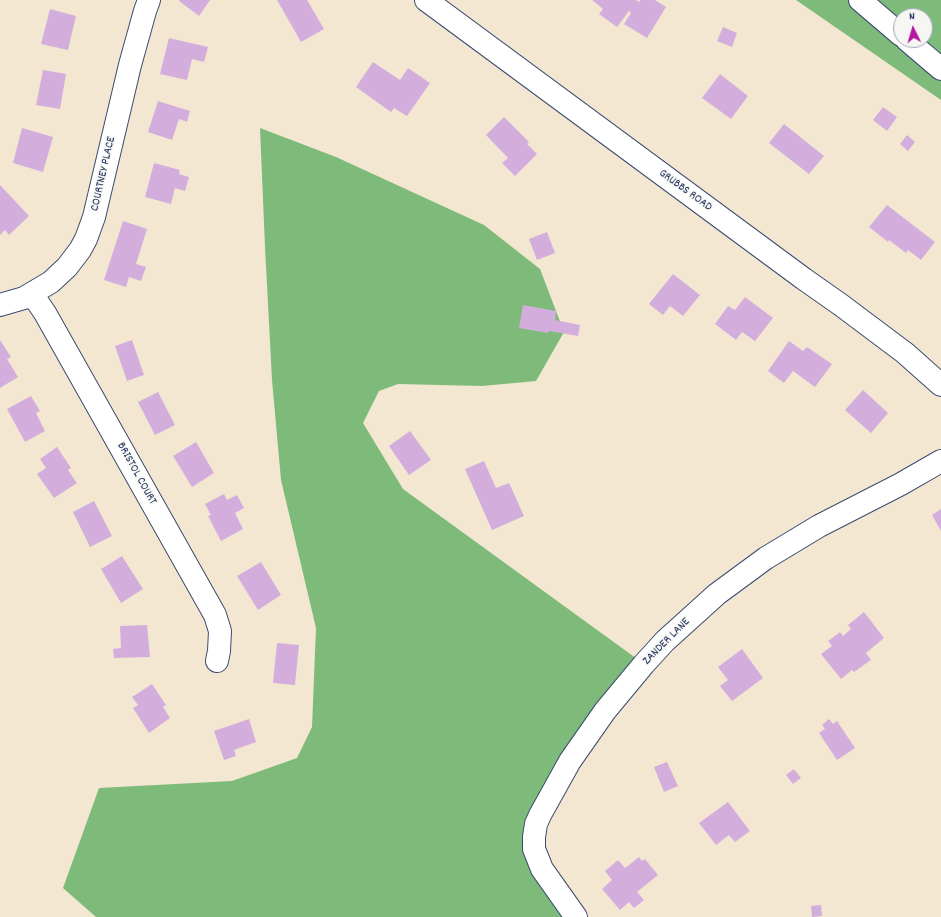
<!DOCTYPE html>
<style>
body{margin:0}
#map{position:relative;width:941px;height:917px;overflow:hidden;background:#f3e7d2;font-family:Dekko,sans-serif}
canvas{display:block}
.north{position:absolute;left:893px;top:8px;width:40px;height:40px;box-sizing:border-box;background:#f6f6f2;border:1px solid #9ea6b7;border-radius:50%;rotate:355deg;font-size:11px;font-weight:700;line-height:16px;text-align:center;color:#1b2f5e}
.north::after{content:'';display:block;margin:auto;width:14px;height:18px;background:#b5179e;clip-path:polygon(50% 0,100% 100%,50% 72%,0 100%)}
</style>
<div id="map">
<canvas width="941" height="917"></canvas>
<div class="north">N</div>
</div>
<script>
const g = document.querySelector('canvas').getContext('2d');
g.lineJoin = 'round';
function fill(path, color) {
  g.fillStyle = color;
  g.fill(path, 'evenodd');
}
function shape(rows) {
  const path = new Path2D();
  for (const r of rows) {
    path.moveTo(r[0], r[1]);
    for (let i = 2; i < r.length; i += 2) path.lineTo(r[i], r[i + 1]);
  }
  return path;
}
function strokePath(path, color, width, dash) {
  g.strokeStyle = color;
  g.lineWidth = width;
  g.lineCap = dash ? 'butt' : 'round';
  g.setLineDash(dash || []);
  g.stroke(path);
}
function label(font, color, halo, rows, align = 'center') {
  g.font = font + ' Dekko,sans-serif';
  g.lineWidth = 3;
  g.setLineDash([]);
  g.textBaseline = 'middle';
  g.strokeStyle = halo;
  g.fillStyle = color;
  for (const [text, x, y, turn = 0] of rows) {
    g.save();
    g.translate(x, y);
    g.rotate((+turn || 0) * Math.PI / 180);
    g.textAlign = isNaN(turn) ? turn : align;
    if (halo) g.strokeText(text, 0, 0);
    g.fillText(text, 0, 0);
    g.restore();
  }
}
fill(shape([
 [796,0,941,0,941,100],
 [901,16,925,16,925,40,901,40],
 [260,128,336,157,484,225,540,269,564,332,536,381,482,386,398,384,379,391,363,423,403,489,644,664,534,837,576,917,96,917,63,888,99,788,232,781,297,758,312,727,316,628,281,480,272,380,265,247]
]), '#7ebb7a');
fill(shape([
 [180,0,210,0,199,16,179,1],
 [277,0,307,0,324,29,301,42],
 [592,0,636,0,639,2,640,0,655,0,666,7,647,38,624,24,631,13,629,11,617,27,599,14,603,9],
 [50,9,76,16,68,50,41,44],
 [723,27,737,33,732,47,717,41],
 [169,38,208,47,204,62,192,59,187,80,160,74],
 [373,62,400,80,408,68,430,83,407,116,394,108,391,112,356,87],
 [43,70,66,74,60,109,36,105],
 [720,74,748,96,731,119,702,98],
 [158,101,190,111,187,122,179,119,172,140,148,132],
 [883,107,897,117,887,131,873,120],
 [504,117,529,142,527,144,537,154,515,176,502,163,508,158,486,135],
 [784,124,824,156,809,174,769,143],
 [22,128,53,137,43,172,13,163],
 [907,135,915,142,908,151,900,144],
 [154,163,180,170,179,174,189,177,185,191,175,188,171,204,145,197],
 [0,185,29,216,9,235,5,230,0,235],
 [887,205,935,242,921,260,908,250,906,253,889,240,888,242,869,227],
 [123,221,147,229,136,264,146,267,141,281,129,277,126,287,104,280],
 [547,232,555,253,537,260,529,239],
 [673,274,700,295,683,316,670,306,663,315,649,304],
 [745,297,773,318,755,341,742,332,736,340,715,324,728,306,735,310],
 [523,305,556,311,555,320,580,325,578,336,549,331,548,333,519,328],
 [0,340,11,357,7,359,18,377,0,388],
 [132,340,144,375,127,381,115,346],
 [789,341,803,351,807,347,832,364,815,387,793,371,784,383,768,371],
 [863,390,888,413,871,433,845,410],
 [158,392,175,425,155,435,138,402],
 [31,396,40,411,36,413,45,431,25,442,7,409],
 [410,431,431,460,409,475,389,446],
 [196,442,214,473,192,487,173,456],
 [57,447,71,468,68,470,77,483,54,498,37,474,46,468,40,459],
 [484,461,496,488,509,483,524,516,492,530,465,469],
 [224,494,227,500,237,495,244,508,235,513,243,529,221,541,208,516,211,515,205,504],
 [94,501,112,536,90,547,73,512],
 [941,509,941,531,932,515],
 [122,556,143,589,121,603,101,569],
 [261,562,281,595,258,610,237,576],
 [864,612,884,638,866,653,871,660,854,672,852,670,841,679,821,654,832,646,828,641,840,632,843,636,851,629,848,625],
 [147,625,150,657,114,658,113,649,121,648,120,626],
 [277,643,299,645,295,685,273,683],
 [742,649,763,678,732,701,720,686,728,680,718,667],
 [152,684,166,705,163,707,170,718,149,733,133,708,138,705,132,697],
 [249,719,256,742,234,750,236,756,224,760,214,731],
 [829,719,833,724,837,721,855,748,837,760,819,733,825,729,822,725],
 [667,762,678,786,664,792,654,767],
 [794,769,801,778,793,784,786,775],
 [728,802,750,831,735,842,729,835,716,845,699,823],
 [639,857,642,861,645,859,658,875,637,892,644,900,634,908,629,902,620,910,602,889,612,880,605,871,618,860,625,868],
 [821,905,822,916,812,917,811,906]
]), '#d3aedd');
const minor = shape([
 [426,0,804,279,841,305,905,353,941,385],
 [860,0,901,35],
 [907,40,941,69],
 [32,294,45,313,215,615,220,631,219,651,217,661],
 [0,305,24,298,51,282,67,267,80,250,86,239,94,217,130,65,145,11,149,0],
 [576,917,542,869,534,849,534,837,536,824,540,815,570,761,605,711,644,664,665,641,717,594,766,558,819,526,901,484,941,461]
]);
strokePath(minor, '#3b4b6f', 24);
strokePath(minor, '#fff', 22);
label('12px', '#1b2f5e', '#f6f6f2', [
 ["COURTNEY PLACE",104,174,-77],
 ["GRUBBS ROAD",685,191,36],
 ["BRISTOL COURT",136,474,61],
 ["ZANDER LANE",667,642,-45]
]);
</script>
